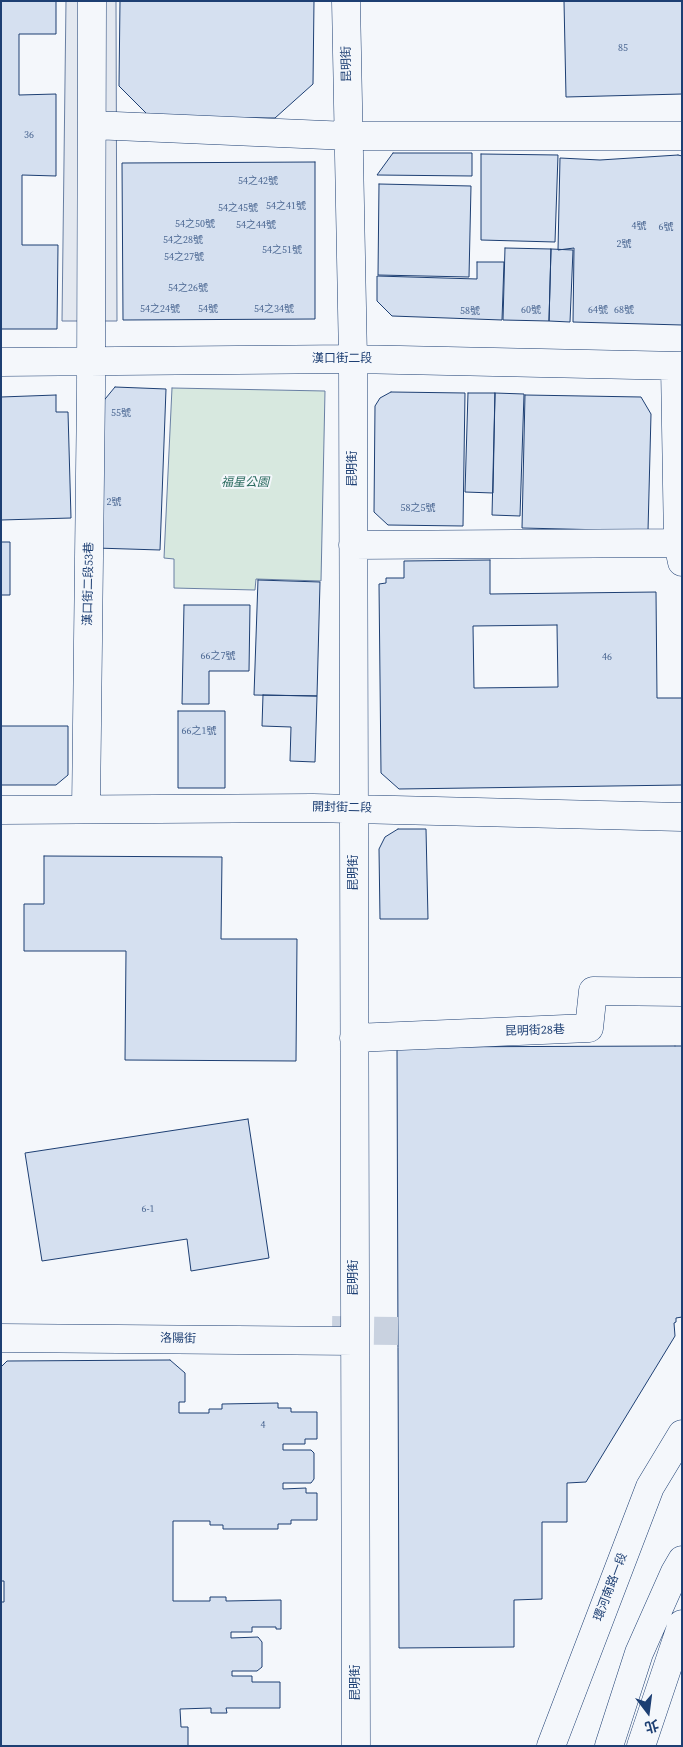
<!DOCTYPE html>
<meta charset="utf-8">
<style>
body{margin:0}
#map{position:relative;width:683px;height:1747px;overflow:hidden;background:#f4f7fb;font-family:"Source Serif 4","Noto Sans TC",serif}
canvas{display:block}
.frame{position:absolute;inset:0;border:2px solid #1d3f73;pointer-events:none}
.north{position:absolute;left:623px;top:1687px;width:50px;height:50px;-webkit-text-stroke:4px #f4f7fb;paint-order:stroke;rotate:165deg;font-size:14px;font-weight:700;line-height:20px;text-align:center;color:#1d3f73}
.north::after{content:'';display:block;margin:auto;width:18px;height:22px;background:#1d3f73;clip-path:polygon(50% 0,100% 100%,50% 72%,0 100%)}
</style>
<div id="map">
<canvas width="683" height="1747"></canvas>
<div class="frame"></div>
<div class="north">北</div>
</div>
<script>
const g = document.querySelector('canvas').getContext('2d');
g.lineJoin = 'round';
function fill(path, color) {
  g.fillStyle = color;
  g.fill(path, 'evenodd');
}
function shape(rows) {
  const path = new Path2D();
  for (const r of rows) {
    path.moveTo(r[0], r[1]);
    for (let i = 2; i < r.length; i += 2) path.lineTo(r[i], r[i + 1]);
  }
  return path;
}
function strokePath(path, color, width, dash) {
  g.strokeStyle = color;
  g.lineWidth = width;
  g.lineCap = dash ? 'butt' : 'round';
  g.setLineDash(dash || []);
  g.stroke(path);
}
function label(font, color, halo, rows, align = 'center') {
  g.font = font + ' "Source Serif 4","Noto Sans TC",serif';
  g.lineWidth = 4;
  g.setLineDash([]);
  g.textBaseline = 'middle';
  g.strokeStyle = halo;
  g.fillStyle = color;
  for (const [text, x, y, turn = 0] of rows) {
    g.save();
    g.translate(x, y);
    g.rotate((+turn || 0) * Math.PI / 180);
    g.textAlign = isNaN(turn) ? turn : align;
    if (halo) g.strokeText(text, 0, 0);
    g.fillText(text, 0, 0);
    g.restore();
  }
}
const green = shape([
 [172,388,325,391,321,581,256,579,255,590,174,588,174,559,164,558,172,388]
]);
fill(green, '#d7e8df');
strokePath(green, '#687fa3', 1);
const parking = shape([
 [66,1,116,1,117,321,62,321,66,1]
]);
fill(parking, '#e3e8f0');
strokePath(parking, '#687fa3', 1);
const building = shape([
 [1,1,56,1,56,34,19,34,19,95,56,94,56,176,22,175,22,245,58,245,57,329,1,329,1,1],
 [120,1,314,1,313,84,275,118,150,117,119,86,120,1],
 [564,1,682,1,682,94,566,97,564,1],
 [393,153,472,153,472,176,377,175,393,153],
 [481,154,558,155,555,242,481,240,481,154],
 [678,155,682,156,682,325,573,322,574,248,558,250,560,158,600,160,678,155],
 [315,162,315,319,123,320,122,163,315,162],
 [379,184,471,186,469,277,378,275,379,184],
 [505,248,551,249,549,321,503,320,505,248],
 [551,249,573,250,570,322,549,321,551,249],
 [477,262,504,262,502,320,392,316,377,301,377,276,477,279,477,262],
 [115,387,166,389,160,550,96,548,101,404,115,387],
 [391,392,465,393,463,526,388,525,374,512,375,406,380,398,391,392],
 [468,393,495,393,493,493,465,492,468,393],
 [495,393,524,394,520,516,492,515,495,393],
 [56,395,56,412,68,412,71,518,1,520,1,397,56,395],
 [525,395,641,397,651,414,648,531,522,528,525,395],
 [1,542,10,542,10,595,1,595,1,542],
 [490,560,490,594,656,592,657,698,682,698,682,785,399,789,381,773,379,584,386,583,386,578,404,578,404,561,490,560],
 [557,625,558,687,474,688,473,626,557,625],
 [258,580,320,582,317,696,254,695,258,580],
 [184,605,250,605,249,671,209,671,209,704,182,704,184,605],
 [263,695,317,696,315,762,290,761,291,727,262,726,263,695],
 [178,711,225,711,225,788,178,788,178,711],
 [1,726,68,726,68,775,56,785,1,785,1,726],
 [398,829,426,829,428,919,380,919,379,849,385,837,398,829],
 [44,856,222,857,221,939,297,939,296,1061,125,1060,126,951,24,951,24,904,44,904,44,856],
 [675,1046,682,1046,682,1317,676,1318,676,1322,674,1323,675,1336,586,1482,567,1483,567,1522,542,1522,542,1599,514,1600,514,1647,399,1648,397,1047,675,1046],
 [248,1119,269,1258,191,1271,187,1239,42,1261,25,1153,248,1119],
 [170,1360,185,1373,185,1402,179,1402,179,1413,209,1413,209,1409,222,1409,222,1404,278,1403,278,1408,291,1408,291,1412,317,1412,317,1439,305,1439,305,1444,283,1444,283,1450,311,1450,314,1453,314,1479,311,1483,283,1483,283,1489,306,1488,306,1493,317,1493,317,1520,291,1520,291,1524,278,1524,278,1529,223,1529,223,1525,210,1525,210,1521,173,1521,173,1601,210,1601,210,1597,226,1597,226,1601,281,1600,281,1629,276,1629,276,1627,252,1627,252,1632,231,1632,231,1638,258,1637,262,1642,262,1667,257,1671,232,1671,232,1676,252,1676,252,1682,280,1682,280,1708,226,1708,227,1713,211,1713,211,1708,180,1709,181,1727,188,1727,188,1746,1,1746,1,1602,4,1602,4,1581,1,1581,1,1367,7,1361,170,1360]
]);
fill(building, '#d5e0f0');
strokePath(building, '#1d3f73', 1);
strokePath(shape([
 [332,1330,398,1331]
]), '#c9d2e0', 28, [28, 14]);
const minor = shape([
 [346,1,353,359,356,1746],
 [92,125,349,136,682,136],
 [1,362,353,359,682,366],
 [675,366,678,543,682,562],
 [353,545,678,543],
 [86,809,91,390,92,1],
 [1,810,313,808,682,817],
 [354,1038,589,1028,593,991,682,992],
 [1,1338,354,1341],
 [551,1746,650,1487,682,1434]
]);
const highway = shape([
 [609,1746,639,1653,675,1572,682,1560],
 [641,1746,682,1624]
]);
strokePath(minor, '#1d3f73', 29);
strokePath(highway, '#1d3f73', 29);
strokePath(minor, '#f4f7fb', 28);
strokePath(highway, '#f4f7fb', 28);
label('10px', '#4b6792', null, [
 ["85",623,48],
 ["36",29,135],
 ["54之42號",258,181],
 ["54之41號",286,206],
 ["54之45號",238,208],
 ["54之50號",195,224],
 ["54之44號",256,225],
 ["4號",639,226],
 ["6號",666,227],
 ["54之28號",183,240],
 ["2號",624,244],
 ["54之51號",282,250],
 ["54之27號",184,257],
 ["54之26號",188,288],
 ["54之24號",160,309],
 ["54號",208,309],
 ["54之34號",274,309],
 ["60號",531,310],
 ["64號",598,310],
 ["68號",624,310],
 ["58號",470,311],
 ["55號",121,413],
 ["2號",114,502],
 ["58之5號",418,508],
 ["66之7號",218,656],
 ["46",607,657],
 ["66之1號",199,731],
 ["6-1",148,1209],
 ["4",263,1425]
]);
label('12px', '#1d3f73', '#f4f7fb', [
 ["昆明街",347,64,-91],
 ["漢口街二段",342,359],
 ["昆明街",353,469,-90],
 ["漢口街二段53巷",89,584,-89],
 ["開封街二段",342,808,1],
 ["昆明街",354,873,-90],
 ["昆明街28巷",535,1031,-2],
 ["昆明街",354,1278,-90],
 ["洛陽街",178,1339,1],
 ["環河南路一段",611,1587,-69],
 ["昆明街",356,1683,-90]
]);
label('italic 12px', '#2c6c60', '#f4f7fb', [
 ["福星公園",245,483]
]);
</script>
